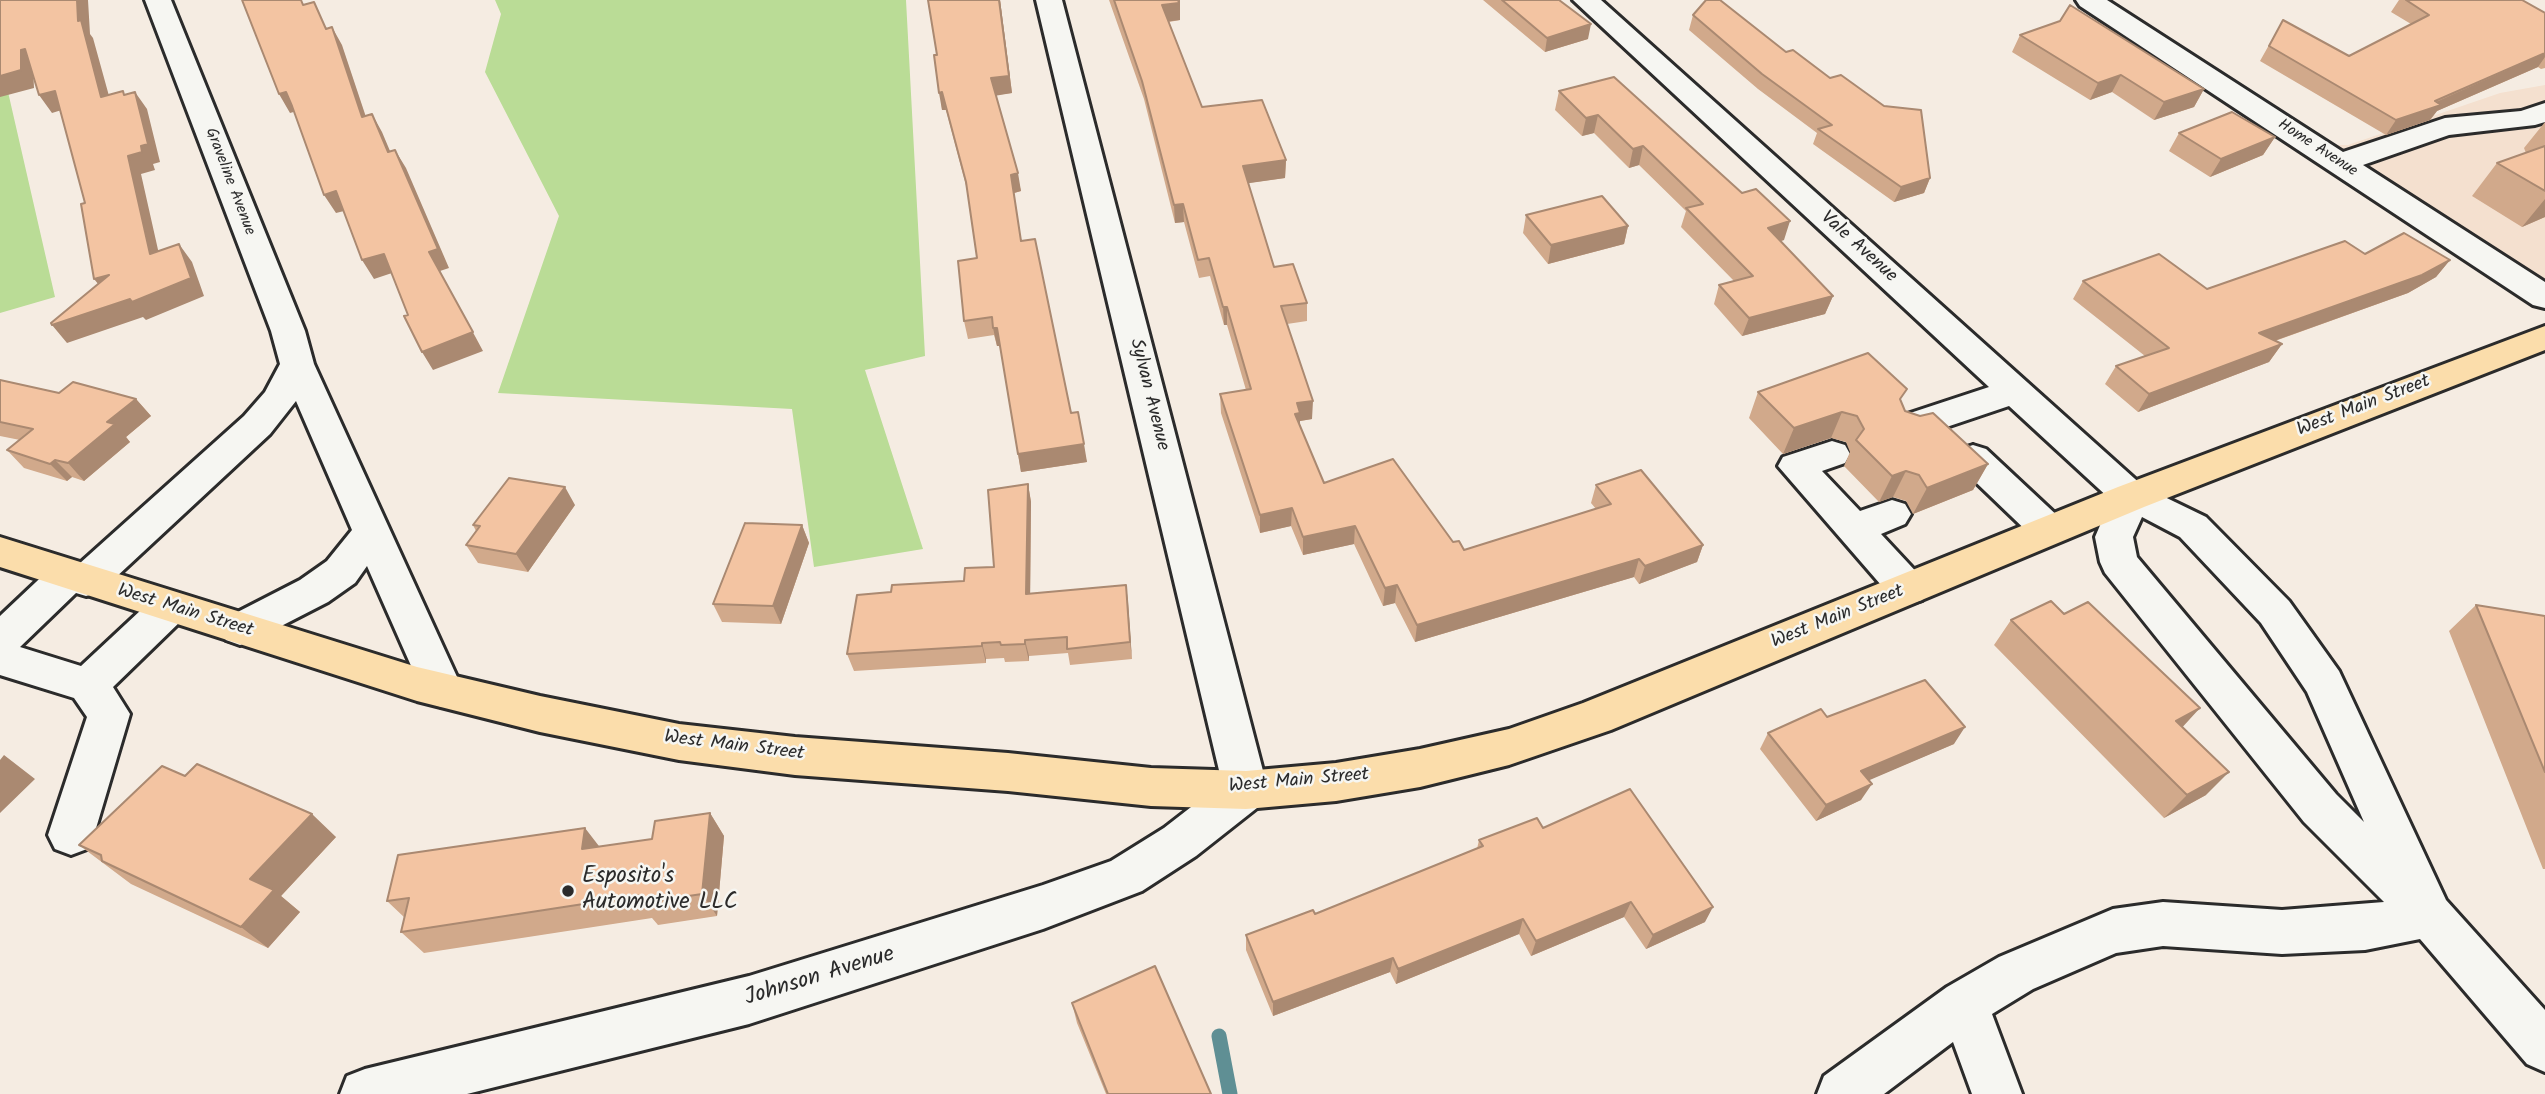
<!DOCTYPE html>
<style>
body{margin:0}
canvas{display:block;background:#f5ece2}
</style>
<canvas width="2545" height="1094"></canvas>
<script>
const g = document.querySelector('canvas').getContext('2d');
g.lineJoin = 'round';
function fill(path, color) {
  g.fillStyle = color;
  g.fill(path, 'evenodd');
}
function shape(rows) {
  const path = new Path2D();
  for (const r of rows) {
    path.moveTo(r[0], r[1]);
    for (let i = 2; i < r.length; i += 2) path.lineTo(r[i], r[i + 1]);
  }
  return path;
}
function strokePath(path, color, width, dash) {
  g.strokeStyle = color;
  g.lineWidth = width;
  g.lineCap = dash ? 'butt' : 'round';
  g.setLineDash(dash || []);
  g.stroke(path);
}
function label(font, color, halo, rows, align = 'center') {
  g.font = font + ' Kalam,sans-serif';
  g.lineWidth = 5;
  g.setLineDash([]);
  g.textBaseline = 'middle';
  g.strokeStyle = halo;
  g.fillStyle = color;
  for (const [text, x, y, turn = 0] of rows) {
    g.save();
    g.translate(x, y);
    g.rotate((+turn || 0) * Math.PI / 180);
    g.textAlign = isNaN(turn) ? turn : align;
    if (halo) g.strokeText(text, 0, 0);
    g.fillText(text, 0, 0);
    g.restore();
  }
}
fill(shape([
 [2545,85,2545,279,2336,145,2348,145,2500,93]
]), '#f4e0cf');
fill(shape([
 [495,0,906,0,925,356,865,370,923,549,814,567,792,409,498,393,559,216,485,72,501,14],
 [0,57,55,297,0,313]
]), '#badc96');
strokePath(shape([
 [1219,1036,1230,1094]
]), '#5f8f94', 15);
const minor = shape([
 [145,0,171,0,305,331,314,364,463,690,457,702,442,707,427,702,367,566,355,583,328,602,254,640,240,645,226,640,220,629,226,618,300,580,327,561,352,530,296,401,270,434,100,592,86,596,76,593,20,647,81,666,156,596,170,591,184,596,190,607,184,618,113,687,130,714,94,835,87,849,71,855,55,849,48,835,87,717,74,698,0,675,0,616,54,565,68,561,79,564,244,416,265,392,280,364,271,331,145,0],
 [1036,0,1062,0,1268,790,1262,804,1196,856,1142,891,1043,929,749,1024,467,1094,340,1094,347,1076,365,1069,749,976,1043,885,1111,861,1164,828,1222,783,1036,0],
 [1573,0,1601,0,2144,487,2206,517,2289,601,2339,671,2446,900,2545,1010,2545,1072,2527,1064,2420,939,2365,950,2282,954,2163,946,2116,953,2033,989,1992,1014,2022,1094,1972,1094,1953,1042,1884,1094,1817,1094,1824,1076,1947,987,1999,957,2113,909,2163,902,2282,910,2384,902,2304,822,2105,573,2100,562,2095,537,2111,500,2009,406,1908,440,1895,436,1890,427,1895,418,1989,387,1573,0],
 [2142,517,2180,537,2261,623,2307,692,2364,822,2336,794,2137,557,2133,537,2142,517],
 [2076,0,2107,0,2343,152,2445,118,2521,111,2545,103,2545,122,2535,125,2449,135,2363,165,2545,282,2545,308,2533,305,2080,6,2076,0],
 [1832,441,1845,445,1850,454,1845,463,1822,471,1860,511,1892,500,1905,504,1911,514,1905,524,1881,534,1922,578,1928,589,1922,600,1908,604,1894,600,1778,466,1783,457,1832,441],
 [1973,445,1986,449,2062,520,2068,530,2062,540,2049,544,2036,540,1960,467,1955,458,1960,449,1973,445]
]);
const major = shape([
 [2545,326,2545,350,2144,507,1611,730,1509,765,1420,787,1336,801,1246,809,1151,806,1008,791,795,775,679,760,540,732,417,701,0,567,0,537,417,667,540,696,679,724,795,737,1008,753,1151,768,1246,771,1336,763,1420,749,1509,729,1583,703,2118,487,2545,326]
]);
strokePath(minor, '#2b2b2b', 6);
strokePath(major, '#2b2b2b', 6);
fill(minor, '#f6f6f2');
fill(major, '#fbddab');
fill(shape([
 [1000,0,1012,93,996,95,1021,191,1014,193,1021,241,1071,413,1087,462,1021,472,1000,346,997,346,994,335,968,339,964,321,977,258,968,193,946,110,942,110,937,55],
 [1109,0,1180,0,1180,20,1169,22,1202,107,1286,160,1285,178,1248,183,1274,267,1307,303,1307,321,1287,324,1312,419,1300,421,1300,426,1324,483,1453,542,1464,550,1596,509,1591,503,1596,485,1703,545,1697,562,1639,584,1634,577,1415,642,1395,603,1383,606,1354,544,1303,555,1291,526,1260,533,1221,413,1220,394,1246,390,1227,325,1224,325,1210,276,1199,278,1184,222,1175,223,1144,99],
 [1483,0,1559,0,1588,39,1545,52],
 [2399,0,2522,0,2545,13,2545,68,2541,69,2538,67,2437,111,2430,120,2386,135,2260,61,2283,20,2349,56,2411,24,2391,12],
 [1693,15,1786,52,1930,178,1924,193,1894,202,1813,144,1817,133,1758,89,1689,30],
 [2020,35,2204,89,2194,107,2154,120,2112,92,2090,100,2012,52],
 [1614,77,1784,240,1781,241,1833,296,1825,314,1742,336,1714,304,1719,285,1734,281,1681,227,1686,211,1639,165,1629,168,1594,133,1582,136,1555,110,1559,91],
 [2545,122,2545,217,2522,227,2472,196,2497,163,2526,153,2524,148],
 [2179,133,2275,137,2263,155,2210,177,2169,151],
 [1526,215,1628,226,1624,244,1548,264,1523,233],
 [2365,254,2450,260,2436,277,2408,293,2275,341,2282,344,2269,362,2138,412,2105,384,2116,366,2145,356,2073,299,2083,281,2207,289],
 [0,380,59,393,136,399,151,416,126,437,130,442,84,481,72,477,67,481,24,468,7,450,20,440,0,436],
 [1758,392,1901,402,1905,411,1988,464,1973,490,1913,514,1906,501,1893,497,1879,502,1844,466,1850,452,1846,442,1831,438,1783,454,1749,418],
 [1028,484,1031,502,1030,594,1126,585,1132,659,1070,665,1068,653,1029,656,1029,661,1005,662,1004,658,986,659,986,663,854,671,847,654,891,592,964,581,994,567],
 [575,505,528,572,478,563,466,545,476,531,473,525],
 [802,525,809,543,781,624,722,622,713,604],
 [2476,605,2545,616,2545,869,2543,869,2449,631],
 [2011,620,2183,727,2206,795,2164,818,1994,645],
 [1827,717,1954,744,1868,780,1861,800,1816,821,1760,749,1768,733],
 [185,776,336,837,281,896,300,912,268,948,131,884,79,845],
 [710,813,724,836,717,916,658,925,652,918,424,953,401,932,405,918,387,901,600,847,652,839],
 [1543,828,1705,922,1646,949,1624,917,1531,956,1519,934,1396,984,1390,972,1273,1016,1246,950,1246,935,1315,914,1477,849,1479,840],
 [1072,1003,1211,1094,1106,1094,1077,1023]
]), '#d1a98b');
fill(shape([
 [77,0,88,0,90,34,93,38,114,114,101,97,78,21],
 [1000,0,1012,93,994,96,991,78],
 [1176,0,1180,0,1180,20,1164,22,1162,5],
 [1591,24,1588,39,1545,52,1547,38],
 [332,27,342,45,372,135,362,117],
 [25,49,33,67,34,88,0,97,0,76,21,50],
 [2545,53,2545,57,2538,67,2437,111,2430,120,2386,135,2396,120],
 [2121,75,2112,92,2090,100,2098,83],
 [2204,89,2194,107,2154,120,2164,102],
 [55,91,68,108,52,113,39,95],
 [135,92,147,109,160,162,153,164,155,170,141,174,163,272,150,254,128,156,141,146],
 [286,92,297,111,290,113,279,94],
 [942,92,946,110,942,110,939,93],
 [372,114,382,132,398,170,388,152],
 [1598,115,1594,133,1582,136,1586,118],
 [2275,137,2263,155,2210,177,2221,159],
 [1643,146,1639,165,1629,168,1633,149],
 [395,150,406,168,449,268,440,271,483,351,433,370,422,352],
 [1286,160,1285,178,1243,184,1243,166],
 [1018,173,1021,191,1014,193,1011,175],
 [1930,178,1924,193,1894,202,1901,187],
 [336,191,348,210,336,213,324,195],
 [2545,199,2545,217,2522,227],
 [1183,204,1184,222,1175,223,1174,205],
 [1790,221,1784,240,1762,246,1768,228],
 [1628,226,1624,244,1548,264,1551,245],
 [179,244,192,262,204,296,146,320,143,317,67,343,52,325],
 [384,254,395,272,374,279,362,260],
 [2450,260,2436,277,2408,293,2246,351,2259,333],
 [109,275,109,297,94,279],
 [1833,296,1825,314,1742,336,1749,318],
 [1223,307,1227,307,1227,325,1224,325],
 [993,328,997,328,1000,346,997,346],
 [2282,344,2269,362,2138,412,2149,394],
 [136,399,151,416,126,437,130,442,84,481,68,463,107,422],
 [1313,401,1312,419,1300,421,1300,431,1295,414,1297,403],
 [1842,412,1831,438,1783,454,1794,428],
 [1084,444,1087,462,1021,472,1018,454],
 [55,460,72,477,67,481,50,464],
 [1988,464,1973,490,1913,514,1927,488],
 [1906,471,1893,497,1879,502,1892,476],
 [1028,484,1031,502,1030,611,1026,594],
 [565,487,575,505,528,572,516,554],
 [1292,508,1291,526,1260,533,1260,515],
 [802,525,809,543,781,624,773,606],
 [1355,526,1354,544,1303,555,1303,537],
 [1703,545,1697,562,1639,584,1645,566],
 [1639,559,1634,577,1415,642,1417,625],
 [1126,585,1128,602,1132,659,1130,642],
 [1397,585,1395,603,1383,606,1385,588],
 [1025,640,1029,656,1029,661,1025,644],
 [982,643,986,659,986,663,982,646],
 [2200,708,2178,732,2176,721],
 [1965,727,1954,744,1851,788,1861,771],
 [4,755,35,779,0,813,0,760],
 [2229,772,2206,795,2164,818,2187,795],
 [1872,784,1861,800,1816,821,1826,805],
 [710,813,724,836,717,916,702,894],
 [312,814,336,837,281,896,300,912,268,948,241,927,250,879],
 [585,828,602,850,582,849],
 [1631,902,1624,917,1531,956,1536,941],
 [1713,907,1705,922,1646,949,1653,935],
 [1523,919,1519,934,1396,984,1398,969],
 [1393,958,1390,972,1273,1016,1273,1002]
]), '#aa8971');
const building = shape([
 [0,0,77,0,78,21,81,20,101,97,123,91,124,95,135,92,148,144,141,146,142,152,128,156,150,254,179,244,191,278,132,302,130,299,52,325,51,323,109,275,94,279,81,204,85,203,55,91,39,95,25,49,21,50,21,70,0,76,0,0],
 [242,0,301,0,303,5,314,2,326,29,332,27,362,117,372,114,388,152,395,150,438,249,429,252,473,332,422,352,404,316,408,315,384,254,362,260,336,191,324,195,292,106,286,92,279,94,242,0],
 [928,0,999,0,1009,76,991,78,1018,173,1011,175,1021,241,1035,239,1071,413,1078,412,1084,444,1018,454,997,328,993,328,992,317,964,321,958,261,977,258,966,182,942,92,939,93,934,55,937,55,928,0],
 [1114,0,1178,0,1179,3,1162,5,1202,107,1262,100,1286,160,1243,166,1274,267,1293,264,1307,303,1281,306,1313,401,1297,403,1300,413,1295,414,1324,483,1393,459,1453,542,1459,541,1464,550,1611,504,1596,485,1641,470,1703,545,1645,566,1639,559,1417,625,1397,585,1385,588,1355,526,1303,537,1292,508,1260,515,1220,394,1251,389,1227,307,1223,307,1209,258,1198,260,1183,204,1174,205,1142,81,1114,0],
 [1502,0,1559,0,1591,24,1547,38,1502,0],
 [1706,0,1720,0,1786,52,1793,50,1830,78,1841,75,1884,106,1921,110,1930,178,1901,187,1818,129,1832,125,1762,74,1693,15,1706,0],
 [2406,0,2522,0,2545,13,2545,53,2435,101,2441,105,2396,120,2269,46,2283,20,2349,56,2429,15,2406,0],
 [2070,5,2204,89,2164,102,2121,75,2098,83,2020,35,2060,21,2070,5],
 [1614,77,1742,193,1756,189,1790,221,1768,228,1833,296,1749,318,1719,285,1753,276,1686,208,1703,204,1643,146,1633,149,1598,115,1586,118,1559,91,1614,77],
 [2232,112,2275,137,2221,159,2179,133,2232,112],
 [2545,146,2545,191,2497,163,2545,146],
 [1602,196,1628,226,1551,245,1526,215,1602,196],
 [2404,233,2450,260,2422,275,2259,333,2282,344,2149,394,2116,366,2169,348,2083,281,2159,254,2207,289,2345,241,2365,254,2404,233],
 [1868,353,1907,389,1900,399,1905,411,1920,416,1933,413,1988,464,1927,488,1919,475,1906,471,1892,476,1856,440,1864,429,1857,416,1842,412,1794,428,1758,392,1868,353],
 [0,380,59,393,73,382,136,399,107,422,115,424,68,463,55,460,50,464,7,450,33,429,0,422,0,380],
 [509,478,565,487,516,554,466,545,480,526,473,525,509,478],
 [1028,484,1026,594,1126,585,1130,642,1067,649,1067,637,1025,640,1025,644,1001,645,1000,642,982,643,982,646,847,654,857,595,891,592,892,585,964,581,965,568,994,567,988,490,1028,484],
 [745,523,802,525,773,606,713,604,745,523],
 [2051,601,2064,614,2088,602,2200,708,2176,721,2229,772,2187,795,2011,620,2051,601],
 [2476,605,2545,616,2545,772,2476,605],
 [1925,680,1965,727,1861,771,1872,784,1826,805,1768,733,1821,709,1827,717,1925,680],
 [197,764,312,814,250,879,274,890,241,927,102,861,101,855,79,845,162,766,185,776,197,764],
 [1630,789,1713,907,1653,935,1631,902,1536,941,1523,919,1398,969,1393,958,1273,1002,1246,935,1313,910,1315,914,1483,846,1479,840,1537,818,1543,828,1630,789],
 [710,813,702,894,641,903,642,895,401,932,409,898,387,901,398,855,585,828,582,849,652,839,655,821,710,813],
 [1155,966,1211,1094,1108,1094,1072,1003,1155,966]
]);
fill(building, '#f3c4a2');
strokePath(building, '#aa8971', 2);
for (const [x, y, r, color] of [
 [568,891,7,"#2b2b2b"]
]) {
  const dot = new Path2D();
  dot.arc(x, y, r, 0, 2 * Math.PI);
  g.fillStyle = color;
  g.fill(dot);
  strokePath(dot, '#f6f6f2', 2.5);
}
label('16px', '#2b2b2b', '#f6f6f2', [
 ["Home Avenue",2317,149,33],
 ["Graveline Avenue",229,182,69]
]);
label('19px', '#2b2b2b', '#f6f6f2', [
 ["Vale Avenue",1858,248,42],
 ["Sylvan Avenue",1148,395,76],
 ["West Main Street",2364,407,-21],
 ["West Main Street",185,612,17],
 ["West Main Street",1838,618,-22],
 ["West Main Street",734,747,7],
 ["West Main Street",1299,782,-5]
]);
label('23px', '#2b2b2b', '#f6f6f2', [
 ["Esposito's",582,878],
 ["Automotive LLC",582,904]
], 'left');
label('23px', '#2b2b2b', '#f6f6f2', [
 ["Johnson Avenue",820,978,-17]
]);
</script>
